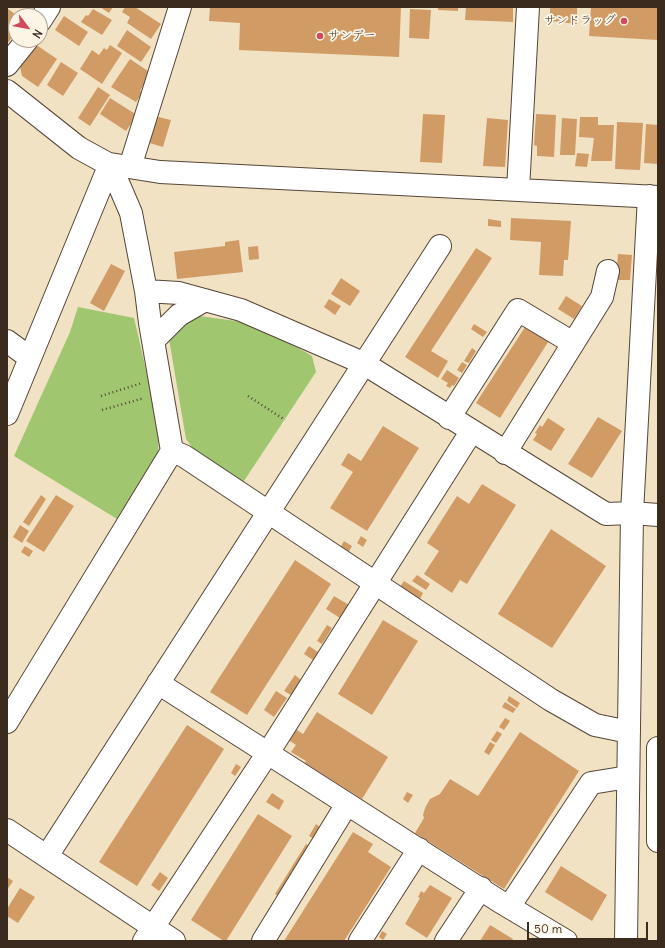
<!DOCTYPE html>
<meta charset="utf-8">
<style>
body{margin:0}
#map{position:relative;width:665px;height:948px;overflow:hidden;background:#f1e2c4;font-family:Delius,sans-serif}
canvas{display:block}
.frame{position:absolute;inset:0;border:8px solid #3b2a1e;pointer-events:none}
.north{position:absolute;left:8px;top:8px;width:40px;height:40px;box-sizing:border-box;background:#fcf5e5;border:1px solid #afa495;border-radius:50%;rotate:122deg;font-size:11px;font-weight:700;line-height:16px;text-align:center;color:#3b2a1e}
.north::after{content:'';display:block;margin:auto;width:14px;height:18px;background:#d1495b;clip-path:polygon(50% 0,100% 100%,50% 72%,0 100%)}
.scale{position:absolute;left:527px;top:922px;width:121px;height:18px;box-sizing:border-box;border:2px solid #3b2a1e;border-top:0;padding-left:5px;font-size:12px;line-height:14px;white-space:nowrap;color:#3b2a1e;-webkit-text-stroke:3px #fcf5e5;paint-order:stroke}
</style>
<div id="map">
<canvas width="665" height="948"></canvas>
<div class="frame"></div>
<div class="north">N</div>
<div class="scale">50 m</div>
</div>
<script>
const g = document.querySelector('canvas').getContext('2d');
g.lineJoin = 'round';
function fill(path, color) {
  g.fillStyle = color;
  g.fill(path, 'evenodd');
}
function shape(rows) {
  const path = new Path2D();
  for (const r of rows) {
    path.moveTo(r[0], r[1]);
    for (let i = 2; i < r.length; i += 2) path.lineTo(r[i], r[i + 1]);
  }
  return path;
}
function strokePath(path, color, width, dash) {
  g.strokeStyle = color;
  g.lineWidth = width;
  g.lineCap = dash ? 'butt' : 'round';
  g.setLineDash(dash || []);
  g.stroke(path);
}
function label(font, color, halo, rows, align = 'center') {
  g.font = font + ' Delius,"Klee One",sans-serif';
  g.lineWidth = 3.5;
  g.setLineDash([]);
  g.textBaseline = 'middle';
  g.strokeStyle = halo;
  g.fillStyle = color;
  for (const [text, x, y, turn = 0] of rows) {
    g.save();
    g.translate(x, y);
    g.rotate((+turn || 0) * Math.PI / 180);
    g.textAlign = isNaN(turn) ? turn : align;
    if (halo) g.strokeText(text, 0, 0);
    g.fillText(text, 0, 0);
    g.restore();
  }
}
fill(shape([
 [78,307,134,318,159,426,158,463,122,522,14,456,70,332],
 [193,315,257,324,312,356,316,372,240,487,201,459,186,439,169,339]
]), '#a0c670');
fill(shape([
 [100,7,113,7,109,13],
 [125,7,135,7,161,24,151,39,127,23,130,17,122,12],
 [210,7,401,7,399,57,239,50,240,23,209,21],
 [438,7,458,7,458,11,438,10],
 [466,7,513,7,513,22,465,20],
 [550,7,577,7,577,24,550,21],
 [591,7,658,7,658,40,589,36],
 [7,8,16,15,16,32,7,44],
 [93,9,112,20,102,35,81,22,86,15,88,16],
 [410,9,431,10,429,39,409,38],
 [64,16,88,32,79,46,55,30],
 [127,30,151,47,141,62,117,46],
 [35,44,57,59,38,87,22,76,20,66],
 [110,45,122,53,102,84,80,69,92,50,99,55,104,48,107,50],
 [130,59,151,73,146,88,143,86,140,91,143,92,136,102,111,87],
 [61,62,78,73,63,96,47,85],
 [98,87,110,95,90,126,78,118],
 [110,98,137,115,126,131,100,114],
 [423,114,445,115,442,163,420,162],
 [536,114,556,115,554,157,537,156,537,146,534,145],
 [150,115,171,120,163,147,143,141],
 [580,117,598,117,598,125,614,125,612,161,591,161,594,138,579,137],
 [487,118,508,120,505,167,483,166],
 [562,118,577,119,575,155,560,155],
 [617,122,643,123,640,170,615,169],
 [646,124,658,125,658,164,644,163],
 [577,153,589,154,587,167,575,166],
 [511,218,571,221,568,260,564,260,563,276,539,275,541,242,510,240],
 [488,219,501,221,501,227,488,226],
 [239,240,243,272,177,279,174,252,225,246,225,242],
 [258,246,259,259,249,260,248,247],
 [476,248,492,258,431,351,448,361,438,378,405,357],
 [618,254,632,255,630,280,616,280],
 [111,264,125,271,104,311,90,303],
 [341,278,360,291,350,306,331,294],
 [566,296,582,306,574,319,558,309],
 [329,299,341,306,335,315,324,307],
 [474,324,487,332,483,337,471,329],
 [527,324,550,339,500,418,476,403],
 [472,348,476,351,469,363,464,361],
 [462,362,467,365,462,373,457,370],
 [447,370,459,378,454,386,452,385,450,388,446,386,448,383,441,379],
 [598,417,622,431,592,478,568,464],
 [548,418,565,429,551,451,533,440,537,434,535,433,540,425,542,427],
 [383,426,419,448,367,531,330,508,353,472,341,465,348,453,361,461],
 [482,484,516,505,467,584,460,580,452,593,424,574,439,551,427,543,457,496,469,504],
 [41,495,46,499,29,526,23,522],
 [56,495,74,506,44,552,26,541],
 [20,525,29,531,22,543,13,537],
 [551,529,606,566,552,648,498,614],
 [361,536,367,540,363,547,357,543],
 [344,541,352,546,348,553,340,548],
 [25,546,33,551,29,557,21,552],
 [295,560,331,584,247,715,210,692],
 [417,575,430,584,426,590,412,581],
 [404,581,423,593,419,601,399,588],
 [334,596,349,605,340,618,326,609],
 [383,620,418,641,372,715,338,694],
 [327,625,332,628,322,644,317,641],
 [309,646,318,652,313,660,304,654],
 [295,675,301,680,291,695,284,691],
 [276,691,287,698,274,717,264,710],
 [509,696,520,703,517,708,507,701],
 [505,702,516,709,513,713,502,707],
 [317,712,388,757,362,799,305,763,306,761,291,752,296,745,287,739,294,728,303,734],
 [505,718,510,721,504,730,499,727],
 [187,725,224,749,137,886,99,862],
 [497,731,502,734,496,743,491,740],
 [520,732,579,771,504,889,415,833,424,818,423,815,425,808,430,799,440,794,450,779,478,796],
 [490,742,495,745,489,755,484,752],
 [236,764,241,767,235,776,231,773],
 [407,792,413,795,408,803,403,799],
 [272,793,284,801,279,810,266,802],
 [258,814,292,836,226,941,224,941,191,920],
 [316,824,323,829,316,840,309,836],
 [353,832,373,844,368,852,391,867,344,941,284,941],
 [306,844,311,847,279,897,275,894],
 [561,866,607,895,592,921,545,892],
 [160,872,168,878,159,891,151,885],
 [7,877,13,881,7,890],
 [430,885,452,898,427,938,405,924,420,898,418,897,421,891,424,893],
 [20,888,35,897,18,923,7,916,7,909],
 [490,925,513,939,512,941,480,941],
 [382,931,387,934,383,940,379,937]
]), '#d19b66');
const minor = shape([
 [40,21,49,7],
 [7,65,27,40],
 [7,91,79,148,110,165],
 [110,164,160,172,658,197],
 [130,167,180,7],
 [518,190,528,7],
 [146,291,179,293,241,310,363,363,606,514,632,513,658,515],
 [7,341,30,358],
 [153,341,179,315,205,300],
 [7,414,110,164],
 [449,418,518,310,573,343],
 [172,451,184,456,551,700,595,725,629,732],
 [505,453,602,297,608,271],
 [158,683,499,901,566,941],
 [7,722,172,451,150,323,146,291,131,213,110,164],
 [658,748,658,841],
 [7,830,174,941],
 [47,856,440,246],
 [509,907,591,783,628,777],
 [144,941,273,745,471,432],
 [263,941,347,804],
 [360,941,419,849],
 [446,941,481,888],
 [626,941,632,513,649,196]
]);
strokePath(minor, '#564637', 24);
strokePath(shape([
 [101,396,142,383],
 [248,396,285,420],
 [102,410,144,398]
]), '#564637', 2.5, [1, 3]);
strokePath(minor, '#fff', 22);
for (const [x, y, r, color] of [
 [624,21,4,"#d1495b"],
 [320,36,4,"#d1495b"]
]) {
  const dot = new Path2D();
  dot.arc(x, y, r, 0, 2 * Math.PI);
  g.fillStyle = color;
  g.fill(dot);
  strokePath(dot, '#fcf5e5', 1.5);
}
label('12px', '#3b2a1e', '#fcf5e5', [
 ["サンドラッグ",616,21],
 ["サンデー",328,36,"left"]
], 'right');
</script>
